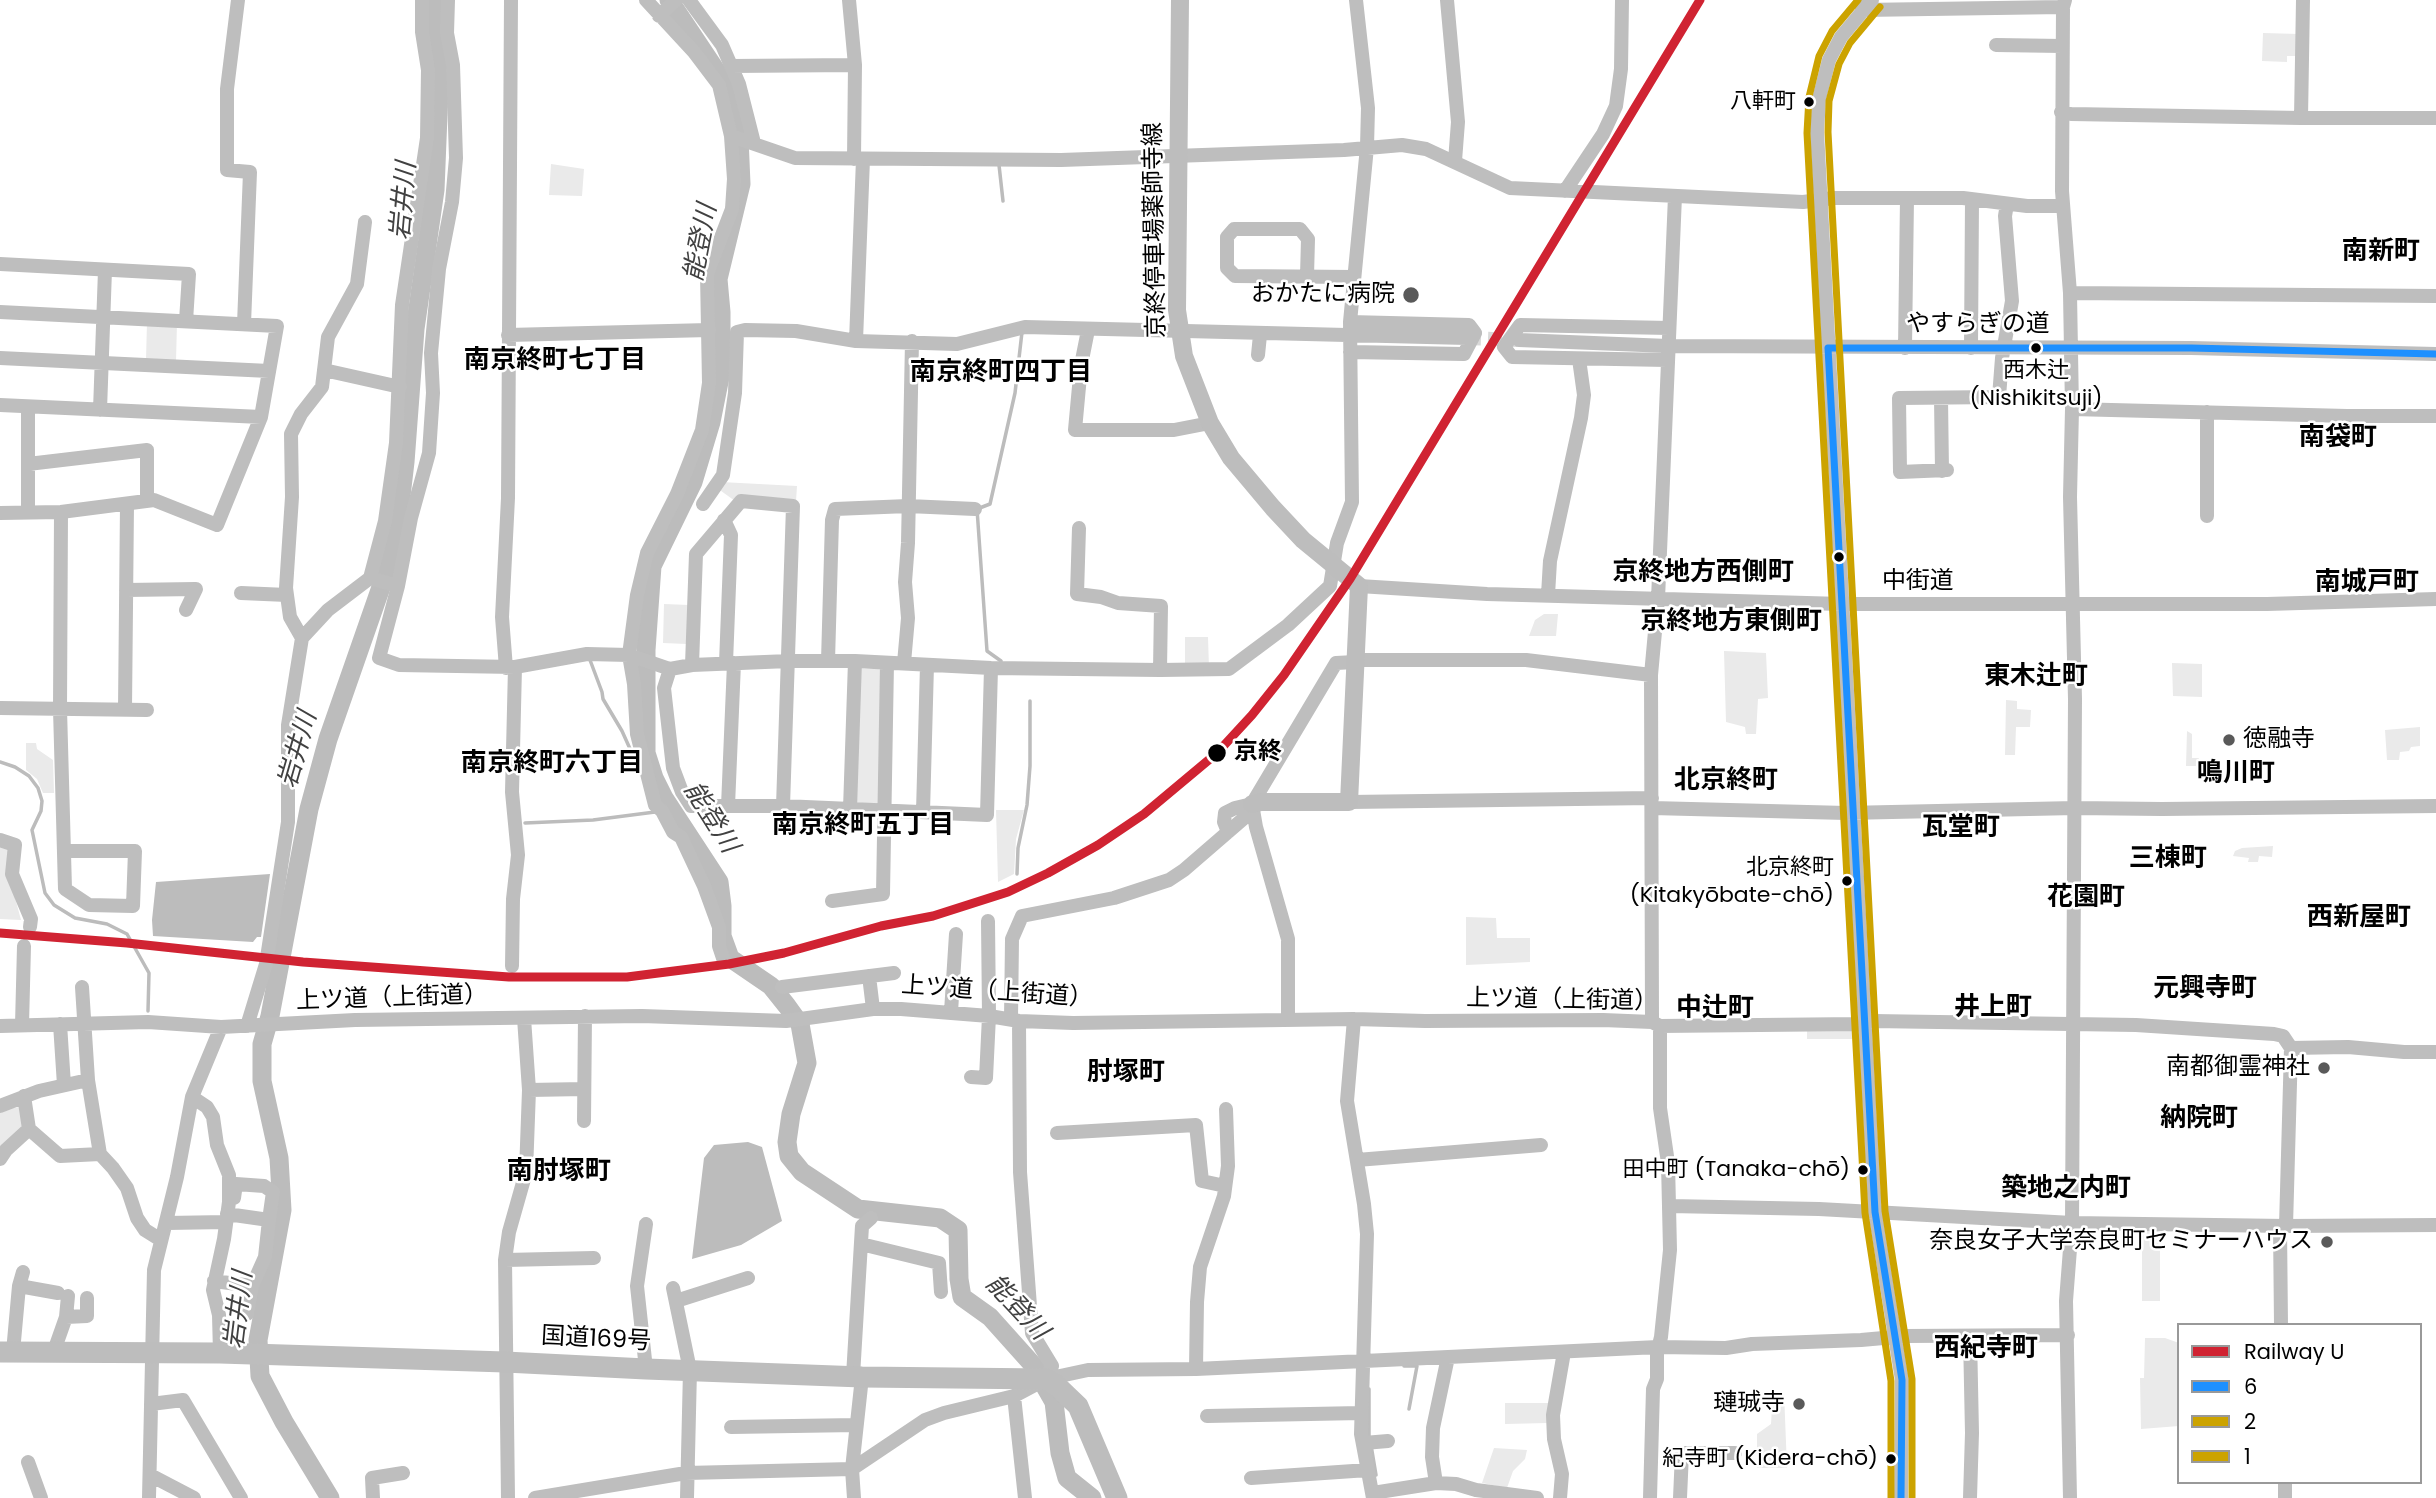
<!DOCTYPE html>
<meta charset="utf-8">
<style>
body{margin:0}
#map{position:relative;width:2436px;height:1498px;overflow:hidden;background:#fff;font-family:Poppins,sans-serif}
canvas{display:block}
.legend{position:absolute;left:2177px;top:1323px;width:245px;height:161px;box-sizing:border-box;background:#fff;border:2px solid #999;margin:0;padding:9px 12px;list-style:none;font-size:21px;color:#000}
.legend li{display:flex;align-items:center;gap:14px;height:35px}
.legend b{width:35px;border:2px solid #999}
</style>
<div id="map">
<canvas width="2436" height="1498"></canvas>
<ul class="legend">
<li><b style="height:9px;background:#d02332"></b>Railway U</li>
<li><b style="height:9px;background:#1e90ff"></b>6</li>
<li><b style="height:9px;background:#cca300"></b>2</li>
<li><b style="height:9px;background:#cca300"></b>1</li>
</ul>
</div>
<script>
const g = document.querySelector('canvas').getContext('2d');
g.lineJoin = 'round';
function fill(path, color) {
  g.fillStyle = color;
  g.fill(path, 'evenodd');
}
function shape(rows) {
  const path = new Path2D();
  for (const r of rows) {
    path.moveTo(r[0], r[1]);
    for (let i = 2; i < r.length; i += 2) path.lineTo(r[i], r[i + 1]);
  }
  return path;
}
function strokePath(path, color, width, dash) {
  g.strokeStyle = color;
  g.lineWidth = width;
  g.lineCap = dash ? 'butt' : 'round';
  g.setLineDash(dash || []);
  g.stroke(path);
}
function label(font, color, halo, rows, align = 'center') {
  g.font = font + ' Poppins,"Noto Sans JP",sans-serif';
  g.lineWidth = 5;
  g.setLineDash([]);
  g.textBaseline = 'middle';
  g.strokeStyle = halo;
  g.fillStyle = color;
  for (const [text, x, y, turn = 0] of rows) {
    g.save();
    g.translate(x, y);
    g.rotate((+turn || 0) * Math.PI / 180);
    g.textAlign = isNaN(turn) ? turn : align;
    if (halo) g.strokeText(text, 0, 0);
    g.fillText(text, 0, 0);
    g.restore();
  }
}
fill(shape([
 [2263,33,2299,34,2298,56,2287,56,2287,62,2262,61],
 [551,164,584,169,582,196,549,195],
 [147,322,177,323,176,361,146,360],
 [721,482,797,486,796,501,735,501,717,488],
 [664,604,689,605,687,644,663,643],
 [1544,614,1558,614,1556,636,1529,636,1535,620],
 [1185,637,1208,637,1209,668,1185,668],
 [1724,651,1766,653,1768,698,1758,699,1756,734,1746,734,1745,727,1726,722],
 [2172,663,2202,664,2202,697,2173,696],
 [858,669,882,669,878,805,854,804],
 [2006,700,2017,701,2017,709,2031,710,2030,727,2016,727,2015,755,2005,755],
 [2420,727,2420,746,2411,747,2409,751,2400,752,2399,760,2387,760,2385,730],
 [2187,731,2192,734,2192,758,2199,758,2199,766,2186,766],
 [26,743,36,743,37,749,53,760,54,793,43,793,37,779,26,770],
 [996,810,1024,810,1016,839,1014,874,998,882],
 [2273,846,2272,857,2259,856,2258,862,2248,862,2249,858,2233,856,2235,851,2242,848],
 [0,847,11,848,13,890,21,920,0,919],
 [1466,917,1496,918,1497,938,1530,938,1530,962,1466,965],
 [1851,1029,1856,1035,1856,1039,1807,1039,1807,1030],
 [21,1107,22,1127,0,1148,0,1109],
 [2142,1228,2160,1229,2160,1301,2142,1301],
 [2145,1338,2165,1338,2179,1343,2179,1426,2141,1429,2140,1378,2144,1378],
 [1773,1392,1784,1392,1787,1468,1757,1468,1757,1434,1771,1424],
 [1505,1403,1549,1403,1548,1423,1505,1424],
 [1494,1448,1527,1450,1525,1459,1513,1471,1507,1488,1482,1483]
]), '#eaeaea');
fill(shape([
 [270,874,261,937,257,937,253,942,153,936,152,920,156,882],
 [748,1142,762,1147,782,1221,741,1245,692,1259,704,1158,714,1145]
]), '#bcbcbc');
strokePath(shape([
 [999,165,1003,201],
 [590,660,602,692,603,699,622,731,640,771],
 [1001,661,987,651,977,509,990,504,1015,393,1022,332],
 [0,762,15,767,29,776,38,788,42,801,41,811,32,830,45,893,54,905,75,918,107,924,127,934,149,973,148,1011],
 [525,823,593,820,655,812],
 [1017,874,1018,848,1027,805,1030,766,1030,701],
 [1404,1366,1417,1366,1409,1409],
 [1369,1389,1369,1437],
 [1371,1445,1376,1475]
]), '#bcbcbc', 3.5);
strokePath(shape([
 [669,0,717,72,738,115,741,184,718,279,721,312,721,372,711,422,693,482,652,566,646,650,646,753,654,778,664,798,719,882,722,906,722,936,730,958,771,986,787,1006,800,1024,807,1063,791,1114,787,1142,789,1156,802,1172,858,1209,940,1218,958,1230,959,1279,962,1297,990,1317,1033,1365,1054,1402,1060,1453,1067,1478,1092,1498],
 [330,1498,284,1422,260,1376,258,1340,282,1210,279,1158,262,1081,262,1044,270,1016,309,809,328,739,387,570,398,522,405,462,415,329,435,190,439,90,437,0]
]), '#bcbcbc', 19);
strokePath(shape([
 [1467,338,1518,340]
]), '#d9d9d9', 14, [14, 7]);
strokePath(shape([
 [238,0,227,89,227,170,250,172,244,324],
 [448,0,447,33,453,65,456,158,452,202,439,269,431,353,433,393,429,453,411,518,398,586,379,658,399,665,515,667,587,654,629,655,670,669,692,665,789,661,855,661,991,668,1160,670,1229,669,1288,625,1330,586,1337,543,1352,502,1350,322,1367,147,1368,108,1356,0],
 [646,0,694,52,719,85,731,136,795,158,1061,160,1344,150,1402,145,1426,149,1510,188,1803,202,1834,198,1963,198,2027,206,2063,206],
 [689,0,722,45,739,84,754,143],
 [849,0,855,65,854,159],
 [1447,0,1458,122,1455,161],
 [1872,0,1841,37,1829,60,1819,99,1817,132,1875,1212,1902,1380,1901,1498],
 [2065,0,2063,7,2062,191,2070,293,2072,409,2070,497,2075,699,2072,1223,2066,1301,2070,1498],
 [1862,6,1862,10,2063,7],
 [659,16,676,0],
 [1996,45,2062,46],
 [731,66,855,65],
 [2061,112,2071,114,2301,118,2436,118],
 [2301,118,2303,0],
 [1565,191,1603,134,1616,106,1621,69,1622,0],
 [0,264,189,274,186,321],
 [1307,276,1308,239,1300,229,1234,229,1227,237,1227,268,1235,276,1354,277],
 [2070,293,2436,296],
 [0,312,277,326,261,417,217,525,154,500,61,512,0,513],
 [1088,330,1081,365,1075,430,1174,430,1210,423],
 [508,335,709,330],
 [1519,340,1668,346,2191,348,2436,354],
 [856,341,863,159],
 [1905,348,1907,198],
 [1971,348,1972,200],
 [1350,352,1464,354,1475,333,1469,325,1350,322],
 [1258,355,1260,335],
 [0,358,269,371],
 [1667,360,1512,357,1504,347,1520,325,1669,328],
 [324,370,400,387],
 [1941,398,1942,471],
 [0,405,261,417],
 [2072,409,2347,416,2436,416],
 [100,410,105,270],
 [28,464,147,450,147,501],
 [1947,470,1900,472,1899,398,1999,397,2002,358,2012,301,2005,216,2007,204],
 [703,504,723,475,735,393,737,332,745,330,796,331,856,341,957,344,1025,327,1467,338],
 [28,512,28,407],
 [61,512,60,709,65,889,89,905,133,906,135,851,65,851],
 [2207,516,2207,412],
 [724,520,731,535,726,663],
 [1079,528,1077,594,1101,597,1118,603,1161,606,1160,670],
 [370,578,398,586],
 [1359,586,1487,594,1842,604,2267,604,2436,599],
 [126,590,196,589,186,610],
 [241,593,287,595],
 [1548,595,1550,561,1581,418,1584,395,1579,359],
 [302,638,290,617,286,588,292,497,291,434,301,414,322,387,328,337,357,284,365,222],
 [1356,660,1526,660,1651,675],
 [828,661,832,520,835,509,908,506,975,509],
 [904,663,908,618,905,582,908,543,912,341],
 [692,665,696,554,741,501,793,506,783,806],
 [506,668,502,617,508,498,511,0],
 [670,669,664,688,673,768,682,792,691,806,783,806,987,815,991,668],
 [0,708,147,710],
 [125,709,127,504],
 [1349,802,1652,798],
 [728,806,734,663],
 [1652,808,1846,813,2075,808,2162,809,2436,806],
 [850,809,855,661],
 [923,812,927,665],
 [1228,832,1224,822,1225,813,1235,808,1252,804,1256,827,1288,939,1288,1020],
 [0,840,15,845,12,874,31,919,30,927],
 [832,901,883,894,887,663],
 [724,961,719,946,719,927,704,886,681,837,673,832,662,811,655,805,637,734,634,684,629,655,637,595,647,553,677,494,702,430,709,383,707,274,732,209,734,179,731,136],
 [512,966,513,899,518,855,512,792,515,667],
 [869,976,873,1009],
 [82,987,88,1080,100,1154,113,1168,127,1188,137,1218,145,1230,161,1240],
 [782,987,894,973],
 [951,1012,956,934],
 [1011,1019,1012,939,1022,916,1114,898,1169,880,1184,870,1243,819,1336,663,1355,662],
 [1354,1019,1347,1101,1364,1204,1367,1234,1361,1434,1373,1498],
 [1019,1021,1020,1172,1032,1333,1052,1366,1046,1379],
 [1652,1022,1651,675,1658,599,1675,196],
 [60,1024,64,1085],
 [22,1025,24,946],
 [0,1026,148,1022,221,1027,355,1020,642,1016,786,1021,873,1009,901,1009,989,1016,1019,1021,1073,1023,1354,1019,1425,1021,1603,1020,1652,1022,1660,1026,1859,1024,1873,1021,2136,1025,2274,1034,2283,1036,2291,1048],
 [247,1026,266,964,288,822,288,725,302,638,328,610,370,578,385,521,396,443,402,305,427,138,428,70,422,32,422,0],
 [2291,1048,2286,1226,2436,1225],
 [2291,1048,2348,1047,2404,1052,2436,1052],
 [971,1077,986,1078,989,1016,988,921],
 [529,1090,584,1089],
 [24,1096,29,1129,60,1156,100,1154],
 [192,1097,207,1107,213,1117,217,1145,229,1175,229,1202,224,1239,213,1290,219,1315,220,1353],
 [0,1106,39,1091,88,1080],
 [584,1121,585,1016],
 [1057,1133,1196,1125,1202,1181,1225,1186],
 [0,1159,6,1150,29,1129],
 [1357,1160,1541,1145],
 [1670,1206,1819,1209,2072,1223,2286,1226],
 [227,1214,269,1220,273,1192,264,1186,236,1184,234,1198],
 [167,1223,226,1222],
 [646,1224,637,1286,646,1369],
 [2280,1226,2281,1325],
 [861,1244,939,1263,941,1292],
 [505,1260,594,1258],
 [214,1281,252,1286,265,1257,269,1220],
 [19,1286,58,1293],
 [673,1288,690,1370,687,1498],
 [676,1301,748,1278],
 [247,1314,252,1286],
 [66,1317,87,1316,87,1298],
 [1970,1336,1972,1433,1970,1498],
 [54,1351,66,1317,68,1296],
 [13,1352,19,1286,23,1272],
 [1196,1369,1197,1302,1200,1267,1224,1196,1228,1166,1226,1109],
 [853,1376,862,1226,871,1218],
 [1014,1396,1025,1498],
 [151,1404,183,1400,241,1498],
 [1207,1416,1361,1413],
 [731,1427,856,1425],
 [1364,1443,1388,1441],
 [28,1462,41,1498],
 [150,1475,194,1498],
 [1251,1478,1368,1470],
 [1436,1483,1432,1457,1433,1428,1448,1357],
 [1373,1493,1436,1483,1456,1484,1476,1490,1537,1498],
 [149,1498,154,1270,177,1177,192,1097,221,1027],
 [373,1498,372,1478,403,1473],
 [508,1498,505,1260,509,1232,526,1172,529,1090,524,1018],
 [535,1498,686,1473,852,1469,925,1420,944,1413,1014,1396,1046,1379,1088,1370,1196,1369,1658,1347,1726,1348,1752,1344,1861,1340,1906,1336,2068,1335],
 [854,1498,852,1469,862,1377],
 [1560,1498,1562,1474,1554,1439,1553,1415,1564,1352],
 [1650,1498,1653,1389,1657,1379,1657,1353,1661,1337,1670,1250,1668,1163,1660,1108,1660,1026],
 [1680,1498,1682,1453,1735,1453],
 [2285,1498,2285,1482]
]), '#bebebe', 14);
strokePath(shape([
 [1180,0,1177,310,1184,356,1210,423,1231,458,1273,508,1303,540,1359,586,1349,802,1261,802,1252,804]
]), '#bdbdbd', 18);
strokePath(shape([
 [0,1352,220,1353,505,1362,646,1369,862,1377,1046,1379,1055,1384,1078,1406,1117,1498]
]), '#bdbdbd', 21);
strokePath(shape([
 [1901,1498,1902,1380,1875,1212,1828,348,2191,348,2436,354]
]), '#1e90ff', 7);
strokePath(shape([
 [1858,0,1832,31,1819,56,1809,97,1807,133,1865,1213,1891,1381,1891,1498]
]), '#cca300', 7);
strokePath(shape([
 [1880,7,1850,43,1839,64,1829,101,1828,132,1885,1211,1912,1379,1912,1498]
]), '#cca300', 7);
strokePath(shape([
 [0,933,127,943,303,962,509,977,627,977,729,964,784,953,881,926,933,916,1008,892,1048,873,1098,845,1144,814,1217,753,1252,715,1284,675,1350,579,1700,0]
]), '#d02332', 9);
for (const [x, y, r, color] of [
 [1809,102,6,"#000"],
 [1411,295,9,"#595959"],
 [2036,348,6,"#000"],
 [1839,557,6,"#000"],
 [2229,740,7,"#595959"],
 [1217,753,10,"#000"],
 [1847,881,6,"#000"],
 [2324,1068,7,"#595959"],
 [1863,1170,6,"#000"],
 [2327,1242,7,"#595959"],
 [1799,1404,7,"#595959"],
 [1891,1459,6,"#000"]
]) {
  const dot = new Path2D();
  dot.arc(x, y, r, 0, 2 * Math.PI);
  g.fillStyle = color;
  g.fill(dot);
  strokePath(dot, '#fff', 2.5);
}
label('22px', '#000', '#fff', [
 ["八軒町",1796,102],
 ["西木辻",2036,371,"center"],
 ["(Nishikitsuji)",2036,399,"center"],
 ["北京終町",1834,868],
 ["(Kitakyōbate-chō)",1834,896],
 ["田中町 (Tanaka-chō)",1850,1170],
 ["紀寺町 (Kidera-chō)",1878,1459]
], 'right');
label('24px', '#000', '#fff', [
 ["京終停車場薬師寺線",1156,230,-91],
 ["やすらぎの道",1978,325],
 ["中街道",1918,582],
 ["上ツ道（上街道）",997,993,4],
 ["上ツ道（上街道）",392,999,-2],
 ["上ツ道（上街道）",1562,1001,1],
 ["国道169号",596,1340,3]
]);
label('24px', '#000', '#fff', [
 ["おかたに病院",1395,295],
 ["徳融寺",2243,740,"left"],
 ["南都御霊神社",2310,1068],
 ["奈良女子大学奈良町セミナーハウス",2313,1242],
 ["璉珹寺",1785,1404]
], 'right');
label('bold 24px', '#000', '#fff', [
 ["京終",1234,753]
], 'left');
label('italic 26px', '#414141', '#fff', [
 ["岩井川",405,201,-85],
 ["能登川",702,243,-79],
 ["岩井川",299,750,-74],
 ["能登川",710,818,58],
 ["能登川",1016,1308,47],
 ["岩井川",240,1310,-83]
]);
label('bold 26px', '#000', '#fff', [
 ["南新町",2381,252],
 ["南京終町七丁目",555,361],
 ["南京終町四丁目",1001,373],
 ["南袋町",2338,438],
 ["京終地方西側町",1703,573],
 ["南城戸町",2367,583],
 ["京終地方東側町",1731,622],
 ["東木辻町",2036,677],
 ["南京終町六丁目",552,764],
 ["鳴川町",2236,774],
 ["北京終町",1726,781],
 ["南京終町五丁目",863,826],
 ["瓦堂町",1961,828],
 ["三棟町",2168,859],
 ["花園町",2086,898],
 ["西新屋町",2359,918],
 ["元興寺町",2205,989],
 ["井上町",1993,1008],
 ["中辻町",1715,1009],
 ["肘塚町",1126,1073],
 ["納院町",2199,1119],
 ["南肘塚町",559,1172],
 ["築地之内町",2066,1189],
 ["西紀寺町",1986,1349]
]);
</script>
